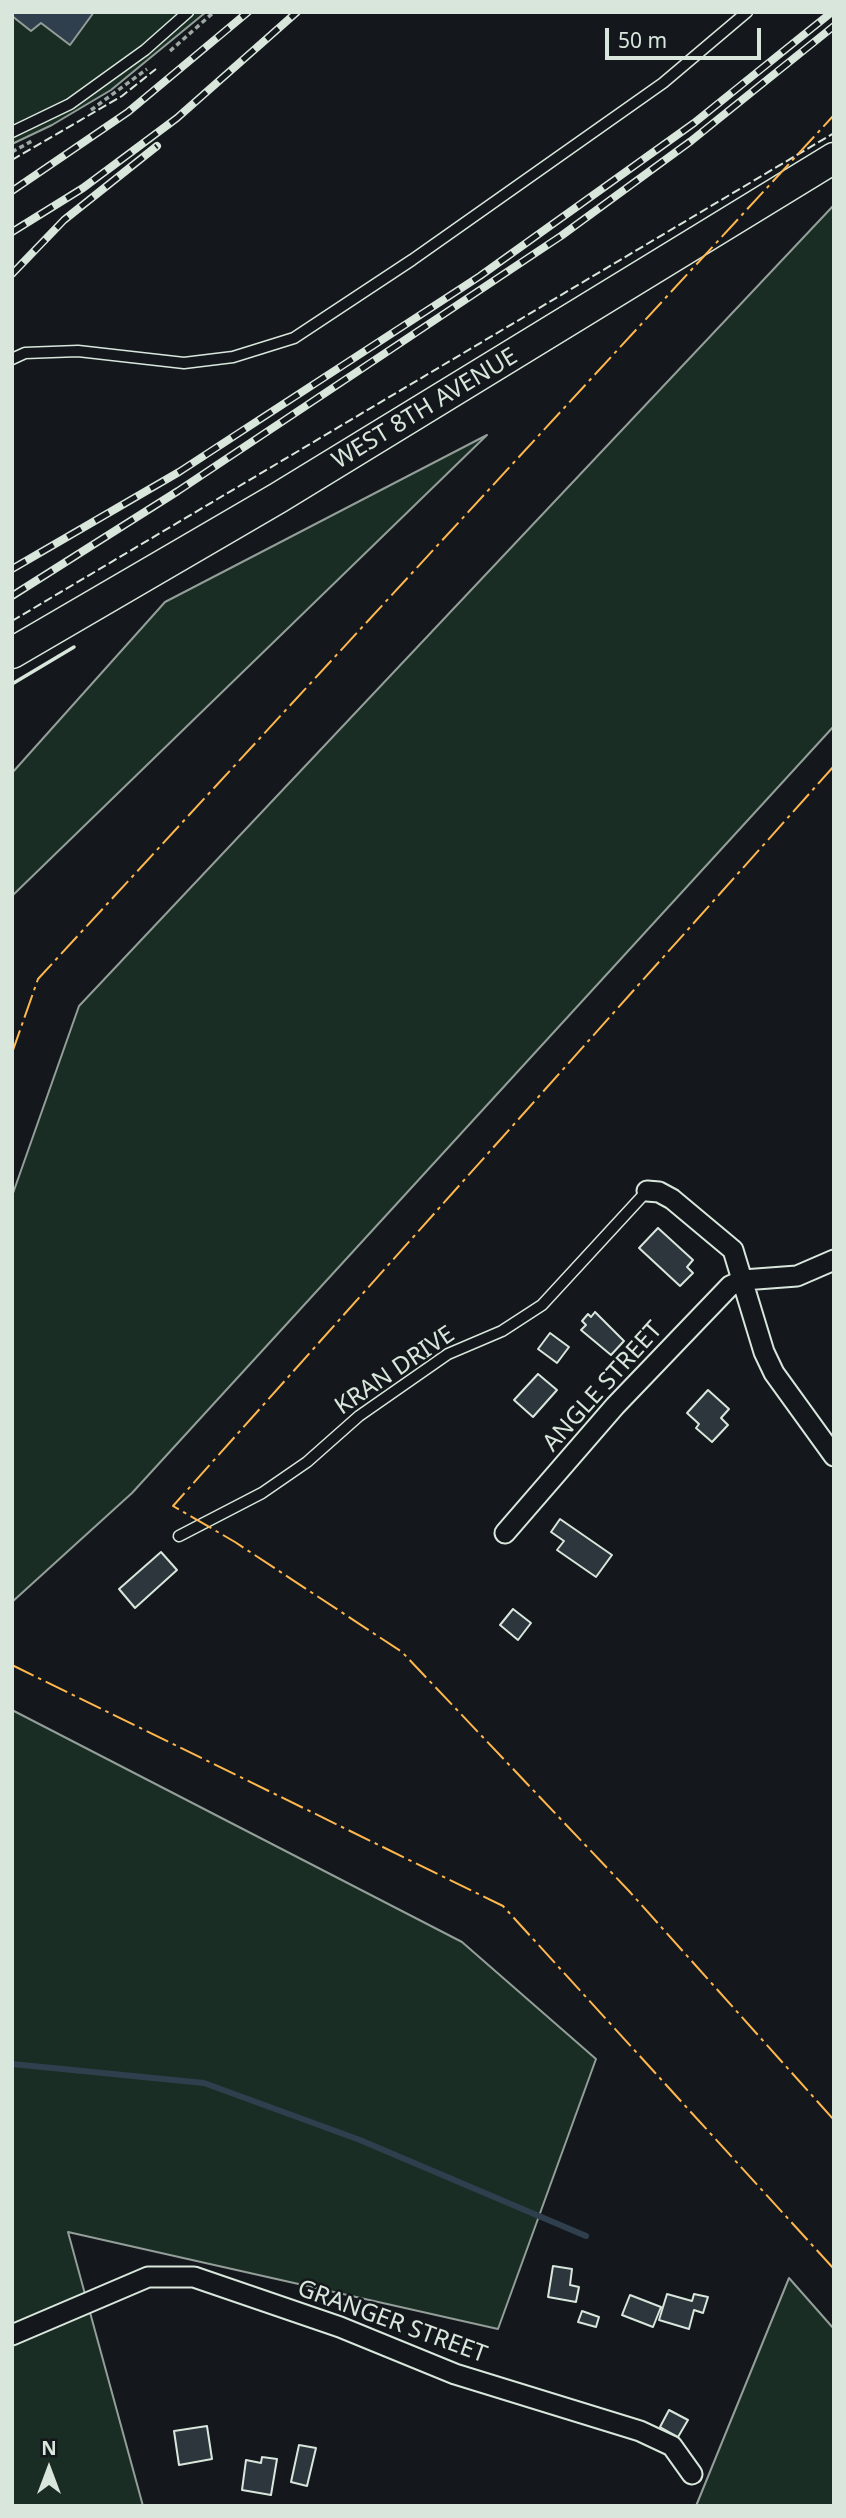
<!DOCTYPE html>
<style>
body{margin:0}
#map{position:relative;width:846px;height:2518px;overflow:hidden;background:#14181c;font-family:"Noto Sans",sans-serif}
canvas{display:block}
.frame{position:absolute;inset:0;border:14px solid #d8e6dc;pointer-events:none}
.north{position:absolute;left:14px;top:2434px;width:70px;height:70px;-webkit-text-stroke:5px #14181c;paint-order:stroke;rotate:0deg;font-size:19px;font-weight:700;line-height:28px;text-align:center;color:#d8e6dc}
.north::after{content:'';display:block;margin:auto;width:24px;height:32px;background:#d8e6dc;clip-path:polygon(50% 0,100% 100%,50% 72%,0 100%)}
.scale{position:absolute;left:605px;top:28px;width:156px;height:32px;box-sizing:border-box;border:4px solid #d8e6dc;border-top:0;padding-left:9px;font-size:21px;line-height:24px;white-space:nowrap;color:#d8e6dc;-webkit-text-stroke:5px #14181c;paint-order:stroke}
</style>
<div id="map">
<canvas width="846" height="2518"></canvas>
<div class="frame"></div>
<div class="north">N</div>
<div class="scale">50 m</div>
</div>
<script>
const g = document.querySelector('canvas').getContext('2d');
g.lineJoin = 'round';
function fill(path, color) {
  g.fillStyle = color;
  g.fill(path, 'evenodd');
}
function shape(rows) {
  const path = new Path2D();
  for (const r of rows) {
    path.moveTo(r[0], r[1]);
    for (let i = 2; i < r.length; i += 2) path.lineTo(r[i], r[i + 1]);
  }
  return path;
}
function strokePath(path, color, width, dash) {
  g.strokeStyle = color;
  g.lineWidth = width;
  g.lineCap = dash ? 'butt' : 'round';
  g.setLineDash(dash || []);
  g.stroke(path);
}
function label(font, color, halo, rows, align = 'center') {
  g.font = font + ' "Noto Sans",sans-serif';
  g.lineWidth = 5;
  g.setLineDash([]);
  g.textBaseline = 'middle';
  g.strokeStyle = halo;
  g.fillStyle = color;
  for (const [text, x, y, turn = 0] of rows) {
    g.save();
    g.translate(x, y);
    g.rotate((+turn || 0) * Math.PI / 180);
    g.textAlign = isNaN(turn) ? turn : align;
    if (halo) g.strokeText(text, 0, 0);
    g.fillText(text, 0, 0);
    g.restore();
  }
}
const green = shape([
 [12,12,206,12,111,90,52,125,12,144,12,12],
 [834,205,834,726,132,1493,12,1602,12,1196,79,1006,834,205],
 [487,435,12,896,12,773,165,602,487,435],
 [12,1710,462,1942,596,2059,498,2329,68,2232,143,2506,12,2506,12,1710],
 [789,2278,834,2329,834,2506,696,2506,789,2278]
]);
fill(green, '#1a2d24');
strokePath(green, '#939e99', 2);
const water = shape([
 [12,12,94,12,70,45,41,23,31,31,12,16,12,12]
]);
fill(water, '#2f3f4d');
strokePath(water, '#939e99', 2);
strokePath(shape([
 [12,2064,204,2083,360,2140,586,2236]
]), '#2f3f4d', 6);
const building = shape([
 [658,1228,693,1260,687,1267,693,1273,680,1286,639,1248,658,1228],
 [595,1312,624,1341,611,1355,581,1330,586,1325,582,1321,588,1314,591,1317,595,1312],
 [550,1333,569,1347,557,1363,538,1349,550,1333],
 [538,1374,557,1390,533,1417,514,1400,538,1374],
 [708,1390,729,1409,721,1418,728,1425,712,1442,696,1428,699,1424,687,1413,708,1390],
 [560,1519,612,1555,596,1577,557,1550,564,1541,551,1532,560,1519],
 [161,1552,177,1570,135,1608,119,1589,161,1552],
 [513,1609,531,1623,518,1640,500,1625,513,1609],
 [553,2266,572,2269,570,2285,579,2287,576,2302,548,2297,553,2266],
 [667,2294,692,2301,694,2294,708,2297,703,2313,694,2310,689,2329,659,2320,667,2294],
 [630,2295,661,2307,653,2327,622,2315,630,2295],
 [582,2311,599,2317,596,2327,578,2322,582,2311],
 [669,2410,688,2420,678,2437,660,2427,669,2410],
 [207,2426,212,2459,179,2465,174,2431,207,2426],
 [299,2445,316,2448,307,2486,291,2482,299,2445],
 [262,2457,277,2459,271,2495,242,2490,246,2460,261,2463,262,2457]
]);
fill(building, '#2c363c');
strokePath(building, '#d8e6dc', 2);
const service = shape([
 [12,132,70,104,145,50,188,12],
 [12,359,25,353,78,351,184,363,233,357,294,338,412,260,663,83,747,12],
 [179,1536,262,1493,307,1462,359,1416,448,1354,502,1331,542,1305,647,1191]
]);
const minor = shape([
 [647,1191,659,1192,672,1199,733,1250,764,1352,774,1373,834,1456],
 [505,1533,615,1406,730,1286,743,1280,797,1276,834,1260],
 [12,2335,148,2277,194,2277,340,2327,455,2374,640,2431,672,2446,692,2474]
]);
const primary = shape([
 [12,653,278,498,834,158]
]);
strokePath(service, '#d8e6dc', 13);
strokePath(minor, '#d8e6dc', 23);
strokePath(primary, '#d8e6dc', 33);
strokePath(shape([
 [170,51,214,12],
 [91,110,147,69],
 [12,152,32,141]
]), '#9da8a2', 3.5, [5, 3.5]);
strokePath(service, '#14181c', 10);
strokePath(minor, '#14181c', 19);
strokePath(primary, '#14181c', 30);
const rail = shape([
 [12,191,128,112,248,12],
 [12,232,83,188,177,118,297,12],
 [12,274,64,220,157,146],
 [12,569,179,472,480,276,694,123,832,12],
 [12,596,178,491,561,236,691,141,834,26]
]);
strokePath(rail, '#d8e6dc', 8);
strokePath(rail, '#14181c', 5, [16]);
strokePath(shape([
 [12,160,122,96,156,69],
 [12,621,834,133]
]), '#d8e6dc', 2, [9, 3.5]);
strokePath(shape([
 [12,684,74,647]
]), '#d8e6dc', 3.5);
strokePath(shape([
 [834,766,173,1506,235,1542,402,1652,629,1891,834,2120],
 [12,1053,38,979,834,115],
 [12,1665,503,1906,834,2269]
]), '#ffb74d', 2, [24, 5, 3.5, 5]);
label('24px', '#d8e6dc', '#14181c', [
 ["WEST 8TH AVENUE",425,409,-31],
 ["KRAN DRIVE",395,1371,-34],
 ["ANGLE STREET",603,1387,-48],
 ["GRANGER STREET",392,2322,20]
]);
</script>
